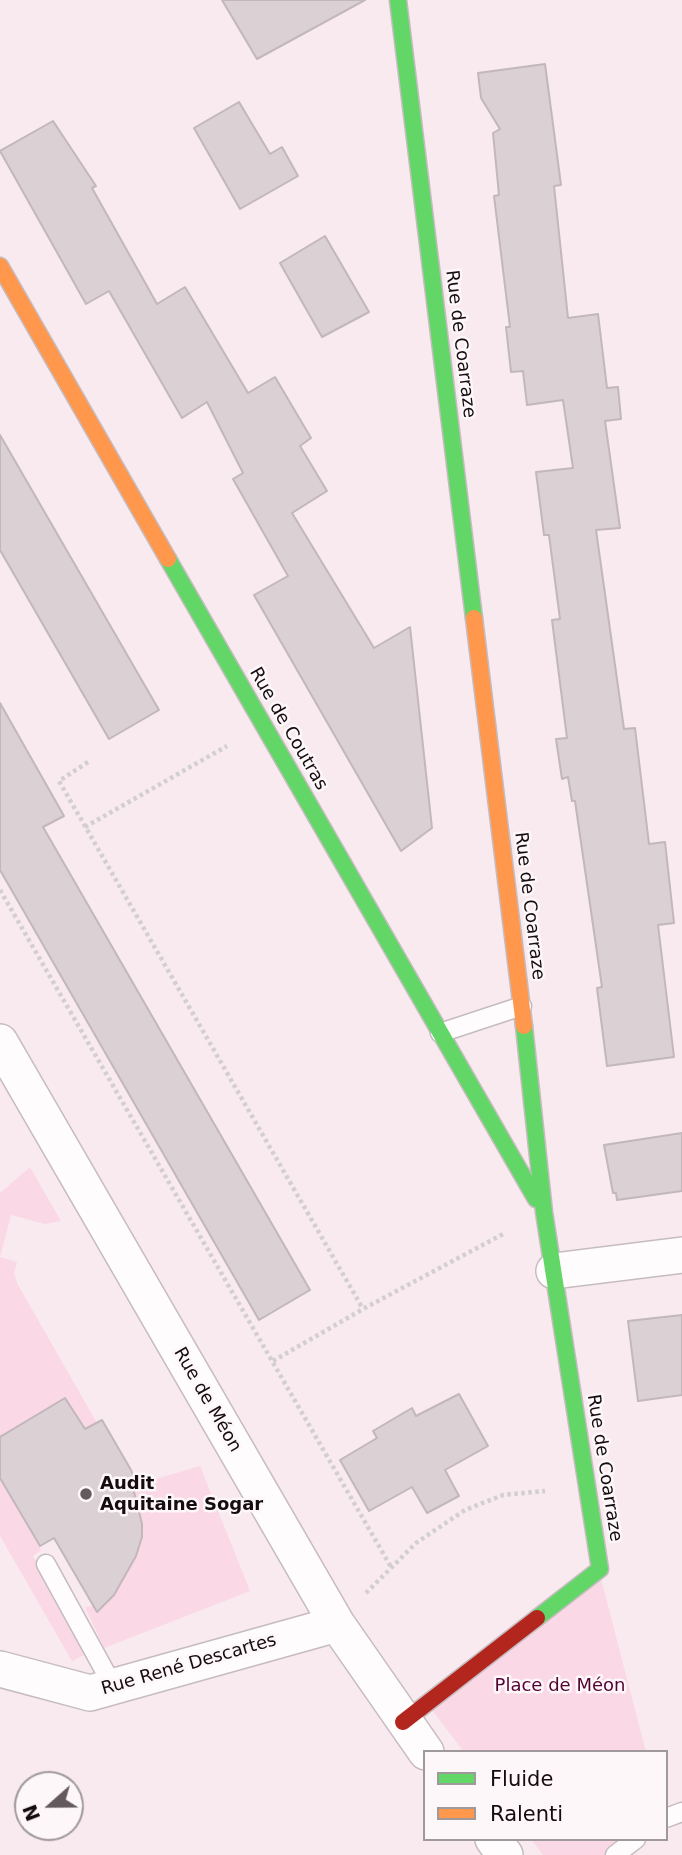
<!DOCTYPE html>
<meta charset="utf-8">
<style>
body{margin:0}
#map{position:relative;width:682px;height:1855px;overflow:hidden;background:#f8eaef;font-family:"DejaVu Sans",sans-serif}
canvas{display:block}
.legend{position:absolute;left:423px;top:1750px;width:245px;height:91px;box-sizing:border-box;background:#fdf7f9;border:2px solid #a0999b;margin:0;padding:9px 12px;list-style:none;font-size:21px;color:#140c0f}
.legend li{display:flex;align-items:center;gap:14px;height:35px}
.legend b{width:35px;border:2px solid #a0999b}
.north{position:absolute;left:14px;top:1771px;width:70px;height:70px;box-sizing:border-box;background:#fdf7f9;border:2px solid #a0999b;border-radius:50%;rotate:249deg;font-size:19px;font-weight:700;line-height:28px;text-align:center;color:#140c0f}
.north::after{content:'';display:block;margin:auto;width:24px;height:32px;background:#645a5d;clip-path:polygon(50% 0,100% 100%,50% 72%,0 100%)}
</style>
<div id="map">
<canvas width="682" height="1855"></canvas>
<ul class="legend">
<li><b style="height:9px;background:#63d668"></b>Fluide</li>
<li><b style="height:9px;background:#ff974d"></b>Ralenti</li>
</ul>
<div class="north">N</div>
</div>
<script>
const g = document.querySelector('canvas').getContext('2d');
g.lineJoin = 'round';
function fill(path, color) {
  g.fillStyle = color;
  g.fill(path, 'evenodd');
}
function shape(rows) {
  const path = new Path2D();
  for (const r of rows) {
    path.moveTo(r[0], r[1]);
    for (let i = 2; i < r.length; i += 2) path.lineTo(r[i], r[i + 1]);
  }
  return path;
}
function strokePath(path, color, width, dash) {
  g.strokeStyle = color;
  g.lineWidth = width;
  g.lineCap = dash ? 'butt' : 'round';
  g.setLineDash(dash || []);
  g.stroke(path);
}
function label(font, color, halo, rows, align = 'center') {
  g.font = font + ' "DejaVu Sans",sans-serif';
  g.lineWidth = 5;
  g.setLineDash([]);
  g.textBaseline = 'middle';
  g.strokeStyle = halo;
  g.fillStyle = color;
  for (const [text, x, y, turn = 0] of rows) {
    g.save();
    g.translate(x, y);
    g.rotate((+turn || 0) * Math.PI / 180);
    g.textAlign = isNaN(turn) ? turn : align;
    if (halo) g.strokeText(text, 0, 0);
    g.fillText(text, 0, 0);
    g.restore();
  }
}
fill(shape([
 [30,1167,61,1221,45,1224,11,1215,0,1257,17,1262,14,1273,17,1283,97,1423,85,1430,65,1398,0,1437,0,1193],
 [0,1466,1,1480,41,1550,33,1556,86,1654,72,1661,0,1536],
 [200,1466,250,1591,104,1648,85,1607,93,1606,98,1612,114,1595,136,1556,142,1537,142,1524,130,1489,139,1484],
 [599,1571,646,1752,464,1752,429,1706],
 [531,1839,635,1839,614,1855,543,1855]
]), '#fad8e5');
const building = shape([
 [222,0,365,0,257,59,222,0],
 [545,64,561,185,554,186,568,318,598,314,607,388,618,387,621,419,605,421,620,528,596,530,624,729,635,728,649,844,665,842,674,923,658,925,674,1057,607,1066,597,988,602,987,575,801,572,801,568,777,562,779,556,739,567,738,552,620,560,619,549,535,544,535,536,472,573,468,563,400,527,405,523,371,511,372,506,327,510,327,494,196,499,195,493,133,500,129,481,98,478,73,545,64],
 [239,102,270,154,282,147,298,176,240,209,194,128,239,102],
 [53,121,96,186,92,188,157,304,185,287,248,393,275,377,311,438,300,446,327,491,292,513,374,648,410,627,432,828,401,851,254,595,288,576,233,479,243,473,207,402,182,418,109,291,86,304,0,151,53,121],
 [325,236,369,312,322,337,280,263,325,236],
 [0,435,159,710,109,739,0,550,0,435],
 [0,703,64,816,43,827,310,1290,259,1320,0,870,0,703],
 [682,1133,682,1191,617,1200,616,1193,613,1193,604,1145,682,1133],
 [682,1315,682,1395,638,1401,628,1321,682,1315],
 [459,1394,488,1446,445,1470,459,1496,427,1513,412,1487,369,1511,340,1460,377,1438,373,1431,412,1408,416,1416,459,1394],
 [65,1398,85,1429,102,1420,131,1470,137,1485,133,1488,142,1524,142,1537,136,1556,114,1595,97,1612,54,1538,40,1546,0,1478,0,1437,65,1398]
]);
fill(building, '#dbd0d4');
strokePath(building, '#c2b7bb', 2);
const lane = shape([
 [440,1033,522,1006],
 [46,1564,113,1686],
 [666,1818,682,1812],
 [615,1855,636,1839]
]);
const street = shape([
 [0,1042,337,1624,426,1752],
 [554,1271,682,1255],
 [0,1669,90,1693,337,1624],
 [493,1839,505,1855]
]);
const fast = shape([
 [398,0,474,618],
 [168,559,536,1199],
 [524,1026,544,1212,600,1569,537,1618]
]);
const slow = shape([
 [0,266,168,559],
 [474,618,524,1026]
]);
const jam = shape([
 [403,1722,537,1618]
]);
strokePath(lane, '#c6bcc0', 21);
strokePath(street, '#c6bcc0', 38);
strokePath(fast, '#c6bcc0', 19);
strokePath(slow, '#c6bcc0', 19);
strokePath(jam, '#c6bcc0', 19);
strokePath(shape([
 [88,762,59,781,363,1309],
 [85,827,227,746],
 [0,890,391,1567],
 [273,1361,363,1309,505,1233],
 [366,1593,416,1543,465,1510,503,1495,545,1491]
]), '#d3cfd0', 4.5, [3.5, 3.5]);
strokePath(lane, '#fefcfd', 18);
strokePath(street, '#fefcfd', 35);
strokePath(fast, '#63d668', 16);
strokePath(slow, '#ff974d', 16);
strokePath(jam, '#b3261e', 16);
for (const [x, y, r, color] of [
 [86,1494,7,"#645a5d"]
]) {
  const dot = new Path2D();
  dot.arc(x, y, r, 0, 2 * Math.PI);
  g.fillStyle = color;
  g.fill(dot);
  strokePath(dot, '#fdf7f9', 2.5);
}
label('18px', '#140c0f', '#fdf7f9', [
 ["Rue de Coarraze",460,344,83],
 ["Rue de Coutras",288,729,60],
 ["Rue de Coarraze",529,906,83],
 ["Rue de Méon",207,1400,60],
 ["Rue de Coarraze",604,1468,81],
 ["Rue René Descartes",189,1665,-16]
]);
label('bold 18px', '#140c0f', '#fdf7f9', [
 ["Audit",100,1484],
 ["Aquitaine Sogar",100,1505]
], 'left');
label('18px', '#520331', '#fdf7f9', [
 ["Place de Méon",560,1686]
]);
</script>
